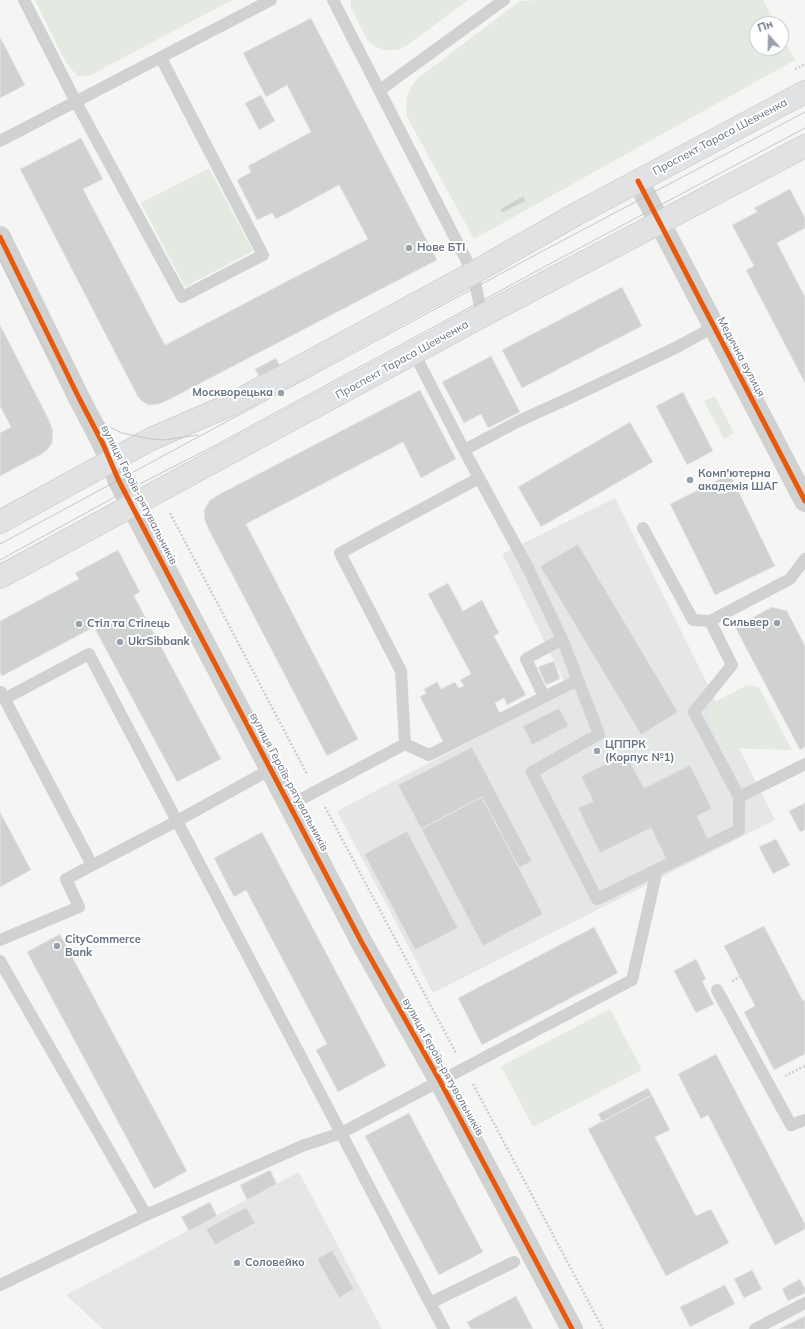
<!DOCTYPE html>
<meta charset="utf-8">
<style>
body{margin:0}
#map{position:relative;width:805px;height:1329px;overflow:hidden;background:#f5f6f4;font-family:Mulish,sans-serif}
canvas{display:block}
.north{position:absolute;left:749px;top:16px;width:40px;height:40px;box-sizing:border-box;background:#fff;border:1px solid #c1c7ce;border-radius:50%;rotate:340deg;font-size:11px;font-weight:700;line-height:16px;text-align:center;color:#657385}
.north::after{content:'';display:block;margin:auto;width:14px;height:18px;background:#97a1ac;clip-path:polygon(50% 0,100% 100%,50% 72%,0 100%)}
</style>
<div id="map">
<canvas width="805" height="1329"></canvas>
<div class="north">Пн</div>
</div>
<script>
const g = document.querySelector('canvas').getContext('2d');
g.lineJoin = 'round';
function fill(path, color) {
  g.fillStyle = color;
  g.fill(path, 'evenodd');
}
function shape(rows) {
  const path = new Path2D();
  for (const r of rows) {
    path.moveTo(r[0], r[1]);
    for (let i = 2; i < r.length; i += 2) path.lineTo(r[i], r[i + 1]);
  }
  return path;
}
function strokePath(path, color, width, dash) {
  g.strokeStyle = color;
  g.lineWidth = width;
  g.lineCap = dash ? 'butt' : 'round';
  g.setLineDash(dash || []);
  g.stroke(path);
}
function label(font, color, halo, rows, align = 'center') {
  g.font = font + ' Mulish,sans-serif';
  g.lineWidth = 4;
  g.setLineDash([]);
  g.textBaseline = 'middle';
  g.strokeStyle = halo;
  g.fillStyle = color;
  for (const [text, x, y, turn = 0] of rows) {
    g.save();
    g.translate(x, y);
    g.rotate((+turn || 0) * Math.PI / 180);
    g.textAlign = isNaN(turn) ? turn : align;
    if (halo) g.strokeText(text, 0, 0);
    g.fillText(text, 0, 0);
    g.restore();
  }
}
fill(shape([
 [615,498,775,820,433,993,337,811,568,690,502,554],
 [299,1172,382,1329,103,1329,66,1295]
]), '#e5e7e7');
fill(shape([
 [35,0,232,0,89,76,77,76,64,59],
 [351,0,468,0,409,44,398,50,384,50,374,46,366,38,351,7],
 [539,0,763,0,776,24,757,24,757,48,781,48,781,34,795,60,474,239,407,117,406,107,407,97,411,87,417,79,520,1],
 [209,168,253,251,185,287,141,203],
 [715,396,734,433,724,439,704,401],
 [747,685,759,687,792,750,724,748,712,727,708,712,715,702],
 [610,1009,642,1070,533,1127,501,1066]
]), '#e4e9e2');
const building = shape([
 [311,18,437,260,170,399,159,404,149,405,143,402,138,397,20,169,81,138,103,179,83,189,165,345,368,239,339,185,276,219,272,213,257,220,237,180,251,172,248,166,311,132,287,85,266,97,243,53,311,18],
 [0,37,25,85,0,98,0,37],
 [261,95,275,121,259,130,245,103,261,95],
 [790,189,805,218,805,228,777,243,805,297,805,383,746,270,754,266,732,225,757,212,754,208,790,189],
 [523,196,526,201,502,213,500,209,523,196],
 [622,287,642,326,522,388,502,350,622,287],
 [0,325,48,418,53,431,52,443,48,449,42,454,0,476,0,433,11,427,0,406,0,325],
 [491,356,520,412,488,428,481,414,464,423,442,382,491,356],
 [276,358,282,370,261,381,255,369,276,358],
 [420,390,456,459,421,478,403,442,246,524,358,739,327,756,209,530,205,521,204,510,210,500,218,495,420,390],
 [683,392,713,451,687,465,656,406,683,392],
 [630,422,653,462,541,527,518,487,630,422],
 [730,474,775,566,715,595,670,504,730,474],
 [578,544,678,712,641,735,540,566,578,544],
 [118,550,140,592,134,596,221,759,177,782,94,627,2,676,0,672,0,621,79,579,75,573,118,550],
 [448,583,463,611,482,600,499,633,494,636,526,695,507,705,504,698,495,703,502,718,446,747,420,697,426,693,424,689,437,682,441,689,455,682,459,688,464,686,460,680,471,674,428,594,448,583],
 [772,607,787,611,805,646,805,747,800,750,735,627,772,607],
 [554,661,560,679,546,685,538,667,554,661],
 [559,708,569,726,532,745,523,726,559,708],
 [472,747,532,861,519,868,482,797,421,829,398,785,472,747],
 [626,754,644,788,690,765,712,809,697,816,710,843,668,863,651,828,600,853,578,808,593,801,581,776,626,754],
 [482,797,543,914,483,946,421,829,482,797],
 [805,803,805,830,800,832,789,811,805,803],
 [0,812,31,870,0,887,0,812],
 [407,831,458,928,415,950,364,854,407,831],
 [262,832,386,1066,338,1092,316,1050,327,1044,246,890,234,897,214,858,262,832],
 [776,839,790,865,773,874,759,847,776,839],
 [764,926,803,1001,805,1000,805,1054,774,1070,744,1012,755,1006,724,946,764,926],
 [594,927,618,973,482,1045,458,998,594,927],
 [60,934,187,1171,154,1189,27,952,60,934],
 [696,959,706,979,702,981,714,1004,696,1013,674,971,696,959],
 [716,1054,805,1224,805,1229,775,1245,708,1115,701,1119,678,1074,716,1054],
 [648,1088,652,1095,602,1122,598,1114,648,1088],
 [652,1095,670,1130,655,1137,696,1216,711,1209,729,1243,666,1276,588,1129,652,1095],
 [409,1113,483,1252,439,1275,365,1136,409,1113],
 [270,1170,277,1184,247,1200,240,1185,270,1170],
 [210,1202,217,1216,189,1231,181,1217,210,1202],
 [246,1207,255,1223,215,1245,206,1229,246,1207],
 [332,1250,354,1289,339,1298,317,1259,332,1250],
 [752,1270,762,1289,744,1298,734,1279,752,1270],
 [800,1279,805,1289,805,1293,788,1301,782,1289,800,1279],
 [725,1285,735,1304,690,1327,680,1307,725,1285],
 [516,1296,533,1329,471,1329,467,1322,516,1296],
 [805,1316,805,1329,779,1329,805,1316]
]);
fill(building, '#d0d1d1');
strokePath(building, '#e4e5e4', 1);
const secondary = shape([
 [0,522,151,439,232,404,473,273,580,212,805,92],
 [0,577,482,316,805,146]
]);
strokePath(secondary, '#d1d3d3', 24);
strokePath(shape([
 [795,69,805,64],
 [170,513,307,774],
 [325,807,456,1053],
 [732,981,740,977],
 [785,1076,805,1066],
 [473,1084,603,1329]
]), '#cccdce', 2.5, [2, 2]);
strokePath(shape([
 [24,0,76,102,182,297,263,255,161,58],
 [333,0,473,273,482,316],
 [380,90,504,0],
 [0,141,271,0],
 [414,353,464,450,521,420,574,396,677,347,714,327],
 [464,450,528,568,562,639,599,734,532,772,597,899,739,830,739,797,805,764],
 [643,528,693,620,710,621,790,579,805,559],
 [710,621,732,665,694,712,739,797],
 [1,692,92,865],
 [544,697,578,680],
 [405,744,429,755,544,697,526,659,562,639],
 [290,805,405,744,401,671,340,553,479,478],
 [0,940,79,907,66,879,177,821,89,654,4,699],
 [0,961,146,1215,0,1285],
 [717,990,791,1125,805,1120],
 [146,1215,302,1146,341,1133,177,821,271,769],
 [430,1303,341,1133,632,980,657,870],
 [444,1329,430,1303,514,1262],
 [755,1329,805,1303]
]), '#d0d1d1', 12);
strokePath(shape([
 [638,181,805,501],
 [0,237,79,398,103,444,118,479,132,506,362,943,440,1081,572,1329]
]), '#d0d1d1', 22);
strokePath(secondary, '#e1e2e3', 22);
strokePath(shape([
 [0,260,60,378,107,426,122,433,151,439,164,440,198,435],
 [0,544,539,253,805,112],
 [0,560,124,492,214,446,546,266,805,128]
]), '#c5c6c6', 1);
strokePath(shape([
 [638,181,805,501],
 [0,237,79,398,103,444,118,479,132,506,362,943,440,1081,572,1329]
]), '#e8590c', 5);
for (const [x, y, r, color] of [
 [409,248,4,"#97a1ac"],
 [281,393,4,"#97a1ac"],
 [690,480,4,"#97a1ac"],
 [777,623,4,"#97a1ac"],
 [79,624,4,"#97a1ac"],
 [120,642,4,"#97a1ac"],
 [597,751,4,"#97a1ac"],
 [57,946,4,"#97a1ac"],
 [237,1263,4,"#97a1ac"]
]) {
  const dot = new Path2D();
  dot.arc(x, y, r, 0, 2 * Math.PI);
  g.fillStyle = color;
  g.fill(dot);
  strokePath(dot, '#fff', 1.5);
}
label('11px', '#657385', '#fff', [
 ["Проспект Тараса Шевченка",720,137,-28],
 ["Медична вулиця",741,357,62],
 ["Проспект Тараса Шевченка",402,360,-29],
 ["вулиця Героїв-рятувальників",139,495,63],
 ["вулиця Героїв-рятувальників",289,782,62],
 ["вулиця Героїв-рятувальників",443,1067,61]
]);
label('bold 11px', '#657385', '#fff', [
 ["Нове БТІ",417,248],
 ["Москворецька",273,393,"right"],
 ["Комп'ютерна",698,474],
 ["академія ШАГ",698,487],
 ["Сильвер",769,623,"right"],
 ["Стіл та Стілець",87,624],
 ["UkrSibbank",128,642],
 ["ЦППРК",605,745],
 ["(Корпус №1)",605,758],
 ["CityCommerce",65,940],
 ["Bank",65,953],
 ["Соловейко",245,1263]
], 'left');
</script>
